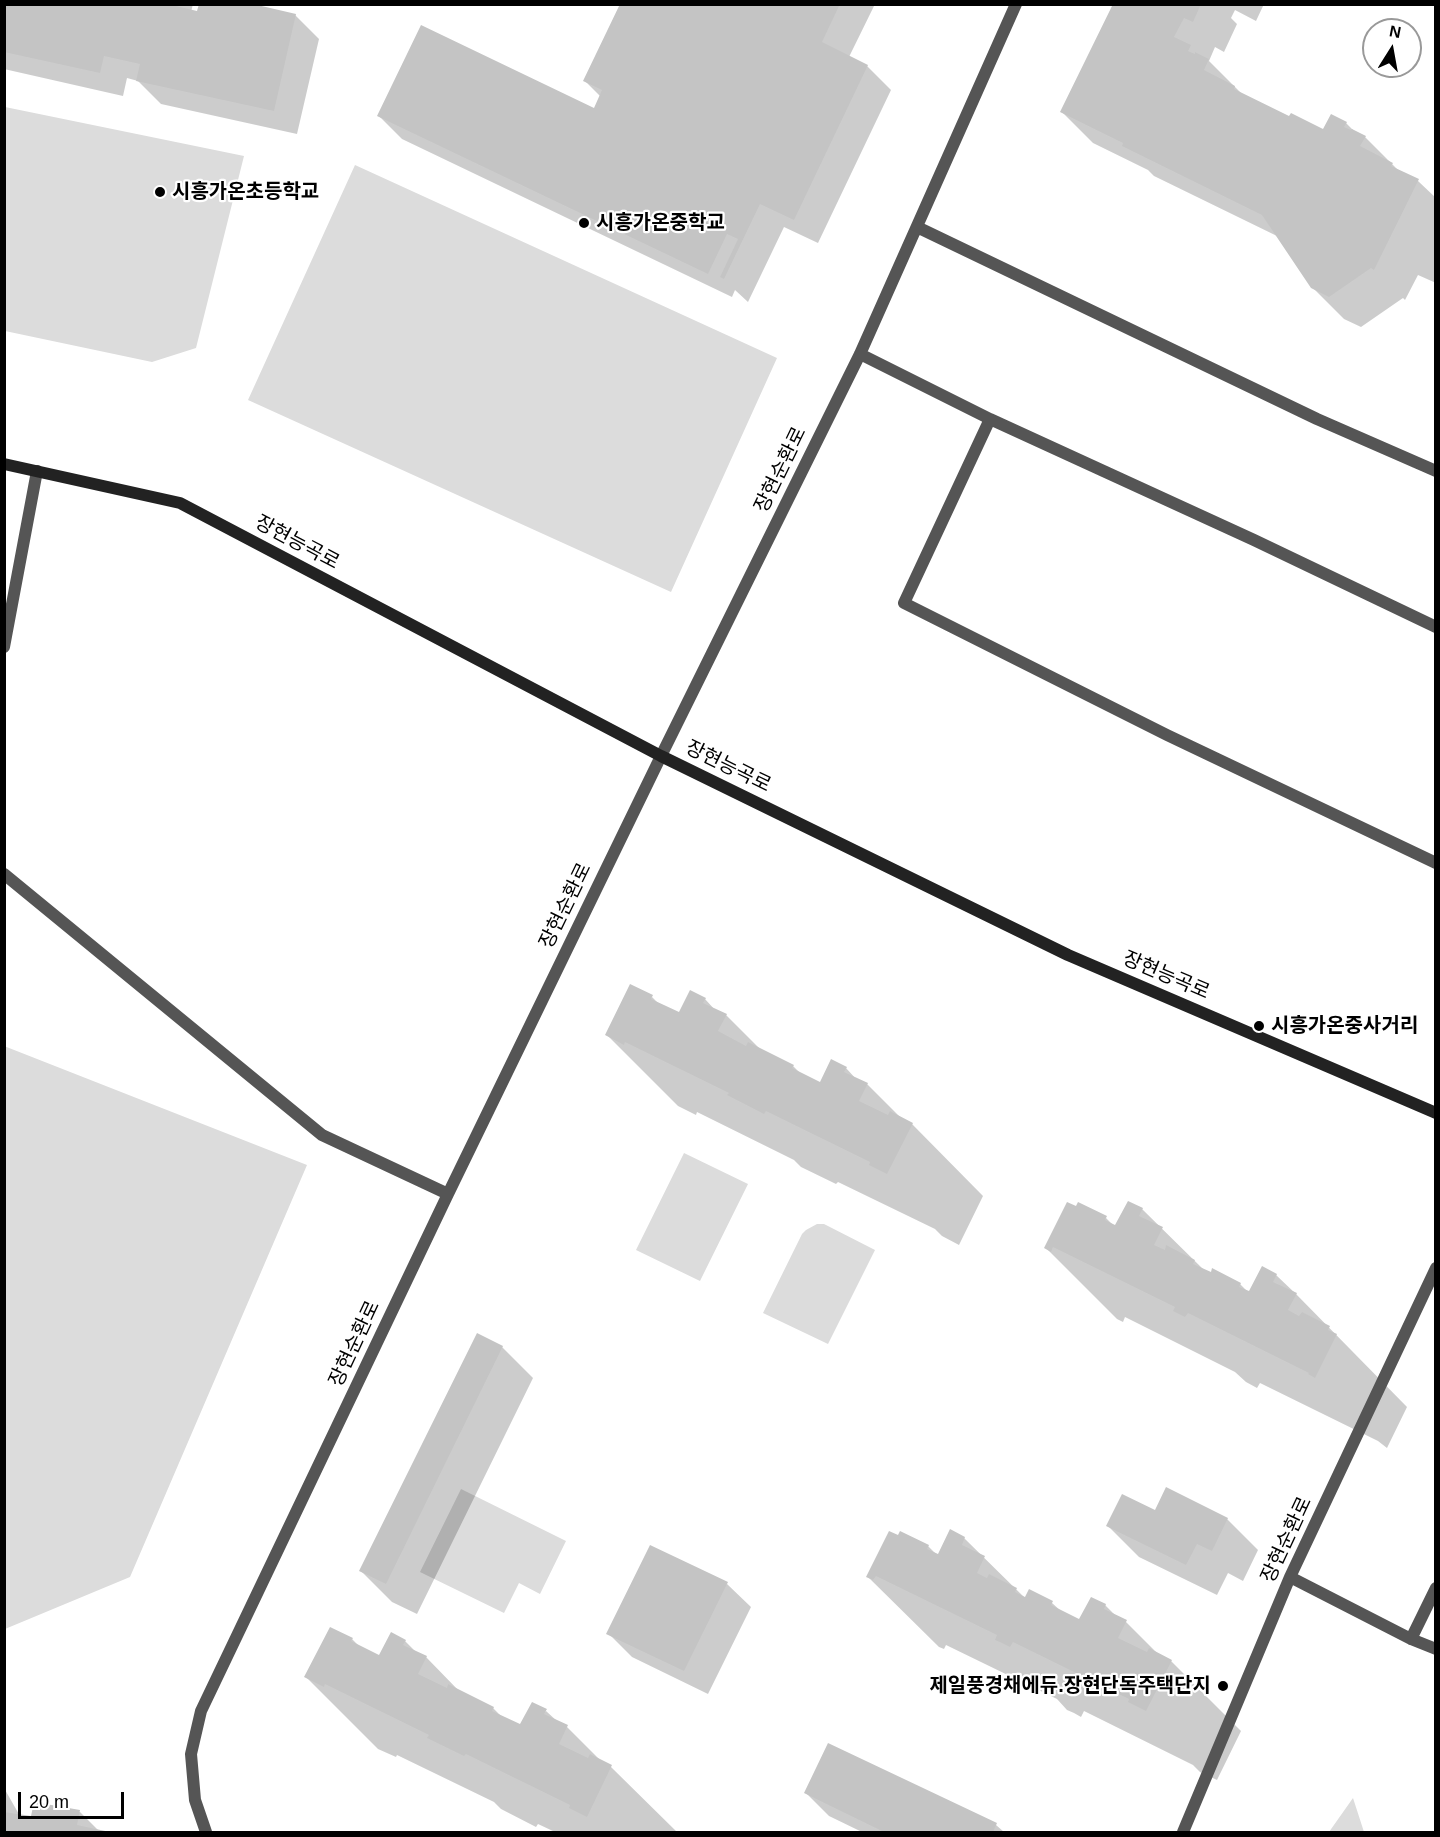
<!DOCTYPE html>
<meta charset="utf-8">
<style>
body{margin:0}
#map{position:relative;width:1440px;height:1837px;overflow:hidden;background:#fff;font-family:Arial,sans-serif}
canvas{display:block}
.frame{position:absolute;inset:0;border:6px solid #000;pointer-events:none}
.north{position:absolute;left:1362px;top:18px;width:60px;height:60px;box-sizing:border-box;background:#fff;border:2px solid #999;border-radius:50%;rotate:11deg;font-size:16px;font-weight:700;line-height:24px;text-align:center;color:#000}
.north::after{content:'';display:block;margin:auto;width:21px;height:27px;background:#000;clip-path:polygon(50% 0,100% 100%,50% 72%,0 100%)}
.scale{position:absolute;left:18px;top:1792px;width:106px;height:27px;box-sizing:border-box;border:3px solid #000;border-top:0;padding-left:8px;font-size:18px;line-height:21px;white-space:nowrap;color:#000;-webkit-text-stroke:4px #fff;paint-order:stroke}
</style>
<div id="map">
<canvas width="1440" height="1837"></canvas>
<div class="frame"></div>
<div class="north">N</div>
<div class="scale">20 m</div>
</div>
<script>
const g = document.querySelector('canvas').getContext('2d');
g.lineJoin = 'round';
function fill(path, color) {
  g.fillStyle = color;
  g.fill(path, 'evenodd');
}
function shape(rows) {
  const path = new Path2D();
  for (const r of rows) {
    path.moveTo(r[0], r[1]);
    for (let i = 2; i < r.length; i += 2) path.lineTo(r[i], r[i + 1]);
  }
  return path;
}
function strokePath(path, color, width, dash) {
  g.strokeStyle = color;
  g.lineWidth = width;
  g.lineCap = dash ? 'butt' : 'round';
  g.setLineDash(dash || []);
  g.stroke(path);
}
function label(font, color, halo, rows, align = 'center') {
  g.font = font + ' Arial,"Noto Sans KR",sans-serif';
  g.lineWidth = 4.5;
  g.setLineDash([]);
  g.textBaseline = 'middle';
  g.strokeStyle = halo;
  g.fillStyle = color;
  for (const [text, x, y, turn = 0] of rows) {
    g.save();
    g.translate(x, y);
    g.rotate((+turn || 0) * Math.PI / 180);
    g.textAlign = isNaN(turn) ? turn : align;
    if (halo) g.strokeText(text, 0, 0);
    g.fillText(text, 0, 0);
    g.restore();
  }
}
fill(shape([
 [5,107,244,156,196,348,152,362,5,331],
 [355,165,777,358,671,592,248,400],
 [4,1046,307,1165,130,1577,5,1629],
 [684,1153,748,1184,700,1281,636,1250],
 [817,1224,824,1224,875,1250,828,1344,763,1313,802,1234,806,1230],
 [461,1489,566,1541,540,1594,519,1583,504,1613,420,1572],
 [1353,1798,1364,1832,1329,1832]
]), '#dcdcdc');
fill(shape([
 [4,4,193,4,191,12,295,15,319,39,297,134,161,104,138,81,127,78,123,96,4,69],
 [622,4,875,4,849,57,867,66,891,90,818,243,784,227,748,302,735,290,732,297,402,139,378,115,594,110,601,97,585,81],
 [1115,4,1264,4,1256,21,1235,10,1231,18,1237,24,1224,52,1215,47,1209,61,1243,95,1290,118,1324,131,1346,123,1355,132,1365,137,1399,171,1418,181,1436,198,1436,283,1418,275,1405,300,1403,298,1361,327,1344,319,1313,288,1279,237,1154,176,1148,170,1093,143,1062,112],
 [652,997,660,1005,680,1014,705,999,716,1011,726,1015,761,1050,793,1066,801,1074,821,1084,846,1068,857,1080,867,1084,902,1119,912,1124,983,1196,959,1245,942,1236,935,1229,838,1182,836,1184,801,1167,794,1160,697,1112,696,1115,678,1106,607,1035],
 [1142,1209,1204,1270,1240,1284,1250,1294,1276,1275,1296,1294,1407,1407,1387,1448,1378,1441,1260,1383,1257,1388,1246,1382,1235,1372,1125,1317,1123,1322,1117,1319,1046,1248,1106,1218,1116,1228],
 [502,1347,533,1378,417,1614,392,1602,361,1571],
 [1156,1512,1227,1519,1258,1550,1243,1581,1228,1573,1217,1595,1139,1557,1108,1526],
 [964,1538,1026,1599,1030,1591,1052,1603,1062,1612,1080,1621,1105,1605,1117,1617,1126,1622,1159,1655,1171,1661,1241,1731,1217,1780,1200,1772,1193,1765,1084,1711,1081,1717,1074,1713,1067,1710,1057,1699,946,1645,944,1649,939,1647,868,1577,928,1546,938,1556],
 [727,1584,751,1607,708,1694,632,1657,608,1633],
 [352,1639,361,1648,380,1657,405,1641,417,1653,426,1657,460,1692,493,1708,502,1717,521,1726,546,1711,558,1722,567,1727,601,1761,611,1767,677,1832,555,1832,538,1824,536,1827,501,1809,494,1802,397,1755,396,1757,378,1749,306,1677],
 [829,1745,996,1825,1004,1832,862,1832,829,1816,806,1793],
 [4,1788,20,1816,32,1818,80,1812,99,1831,108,1832,4,1832]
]), '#0003');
fill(shape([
 [4,4,167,4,197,11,199,4,253,4,296,14,274,111,136,81,140,64,104,56,100,73,4,52],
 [620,4,840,4,822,42,868,65,794,220,760,204,724,279,720,277,738,239,727,234,708,274,377,116,421,25,594,108,602,90,583,81],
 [1113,4,1201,4,1193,22,1184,18,1174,37,1191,45,1188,51,1195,54,1195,52,1209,59,1204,70,1235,86,1234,89,1289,116,1291,113,1323,129,1331,114,1347,122,1344,127,1351,130,1352,129,1366,136,1360,146,1393,163,1391,166,1419,179,1374,270,1371,268,1329,297,1311,288,1262,215,1122,146,1123,143,1060,112],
 [630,984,653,995,651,999,679,1012,690,990,706,998,703,1003,727,1014,718,1031,746,1046,748,1042,794,1065,792,1068,820,1082,831,1059,847,1067,844,1072,868,1083,859,1101,888,1115,890,1111,913,1123,887,1174,869,1165,870,1162,766,1111,764,1114,727,1095,729,1093,625,1042,624,1045,605,1035],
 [1128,1201,1143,1208,1139,1216,1163,1227,1154,1245,1165,1250,1166,1245,1195,1260,1193,1264,1211,1272,1212,1268,1241,1283,1239,1287,1249,1291,1262,1266,1277,1274,1273,1282,1297,1293,1288,1310,1299,1316,1302,1312,1330,1326,1328,1330,1337,1334,1315,1378,1308,1374,1309,1373,1188,1313,1185,1317,1173,1311,1175,1307,1053,1247,1051,1252,1044,1248,1067,1202,1076,1206,1078,1202,1107,1216,1105,1220,1115,1225],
 [477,1333,503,1346,386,1584,359,1571],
 [1166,1487,1228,1518,1212,1551,1197,1544,1186,1565,1106,1526,1122,1494,1155,1510],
 [950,1529,965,1537,962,1545,985,1556,977,1573,987,1578,989,1574,1017,1588,1015,1592,1025,1597,1029,1589,1053,1601,1051,1605,1079,1619,1091,1597,1106,1604,1104,1609,1127,1620,1118,1638,1147,1652,1149,1648,1172,1660,1146,1711,1128,1702,1129,1699,1013,1642,1010,1647,1002,1643,995,1640,997,1635,876,1576,873,1580,866,1577,889,1531,898,1535,900,1531,929,1545,927,1549,938,1554],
 [650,1545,728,1582,684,1671,606,1634],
 [330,1627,353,1638,351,1641,379,1655,391,1632,406,1640,403,1645,427,1656,418,1674,447,1688,448,1684,494,1707,492,1711,520,1724,532,1702,547,1709,544,1714,568,1725,559,1744,588,1758,590,1754,612,1765,587,1817,569,1808,570,1805,466,1754,464,1756,427,1738,429,1735,325,1684,324,1687,304,1677],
 [828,1743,997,1823,993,1832,884,1832,804,1793],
 [34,1802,80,1810,77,1825,110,1832,4,1832,4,1812,31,1816]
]), '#c4c4c4');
strokePath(shape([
 [917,227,1317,419,1436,471],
 [860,354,990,419,1254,540,1436,627],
 [990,419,904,603,1167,735,1436,863],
 [4,647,37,471],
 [4,874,322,1135,448,1194],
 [1290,1577,1411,1639,1436,1649],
 [1411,1639,1436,1588],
 [206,1832,195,1800,191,1754,201,1711,448,1194,661,756,860,354,1016,4],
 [1183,1832,1290,1577,1436,1268]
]), '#555', 12);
strokePath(shape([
 [4,464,180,503,661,756,1068,955,1436,1113]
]), '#222', 12);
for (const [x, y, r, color] of [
 [160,192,6,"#000"],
 [584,223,6,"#000"],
 [1259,1026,6,"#000"],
 [1223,1686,6,"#000"]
]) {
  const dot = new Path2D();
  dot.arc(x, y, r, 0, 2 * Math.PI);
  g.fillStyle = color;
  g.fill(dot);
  strokePath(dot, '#fff', 2);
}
label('bold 20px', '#000', '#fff', [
 ["시흥가온초등학교",172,192],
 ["시흥가온중학교",596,223],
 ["시흥가온중사거리",1271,1026],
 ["제일풍경채에듀.장현단독주택단지",1211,1686,"right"]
], 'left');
label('20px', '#000', '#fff', [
 ["장현순환로",781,470,-64],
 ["장현능곡로",297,543,28],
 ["장현능곡로",728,767,26],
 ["장현순환로",566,906,-64],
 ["장현능곡로",1166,976,23],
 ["장현순환로",355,1344,-65],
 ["장현순환로",1287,1540,-65]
]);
</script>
